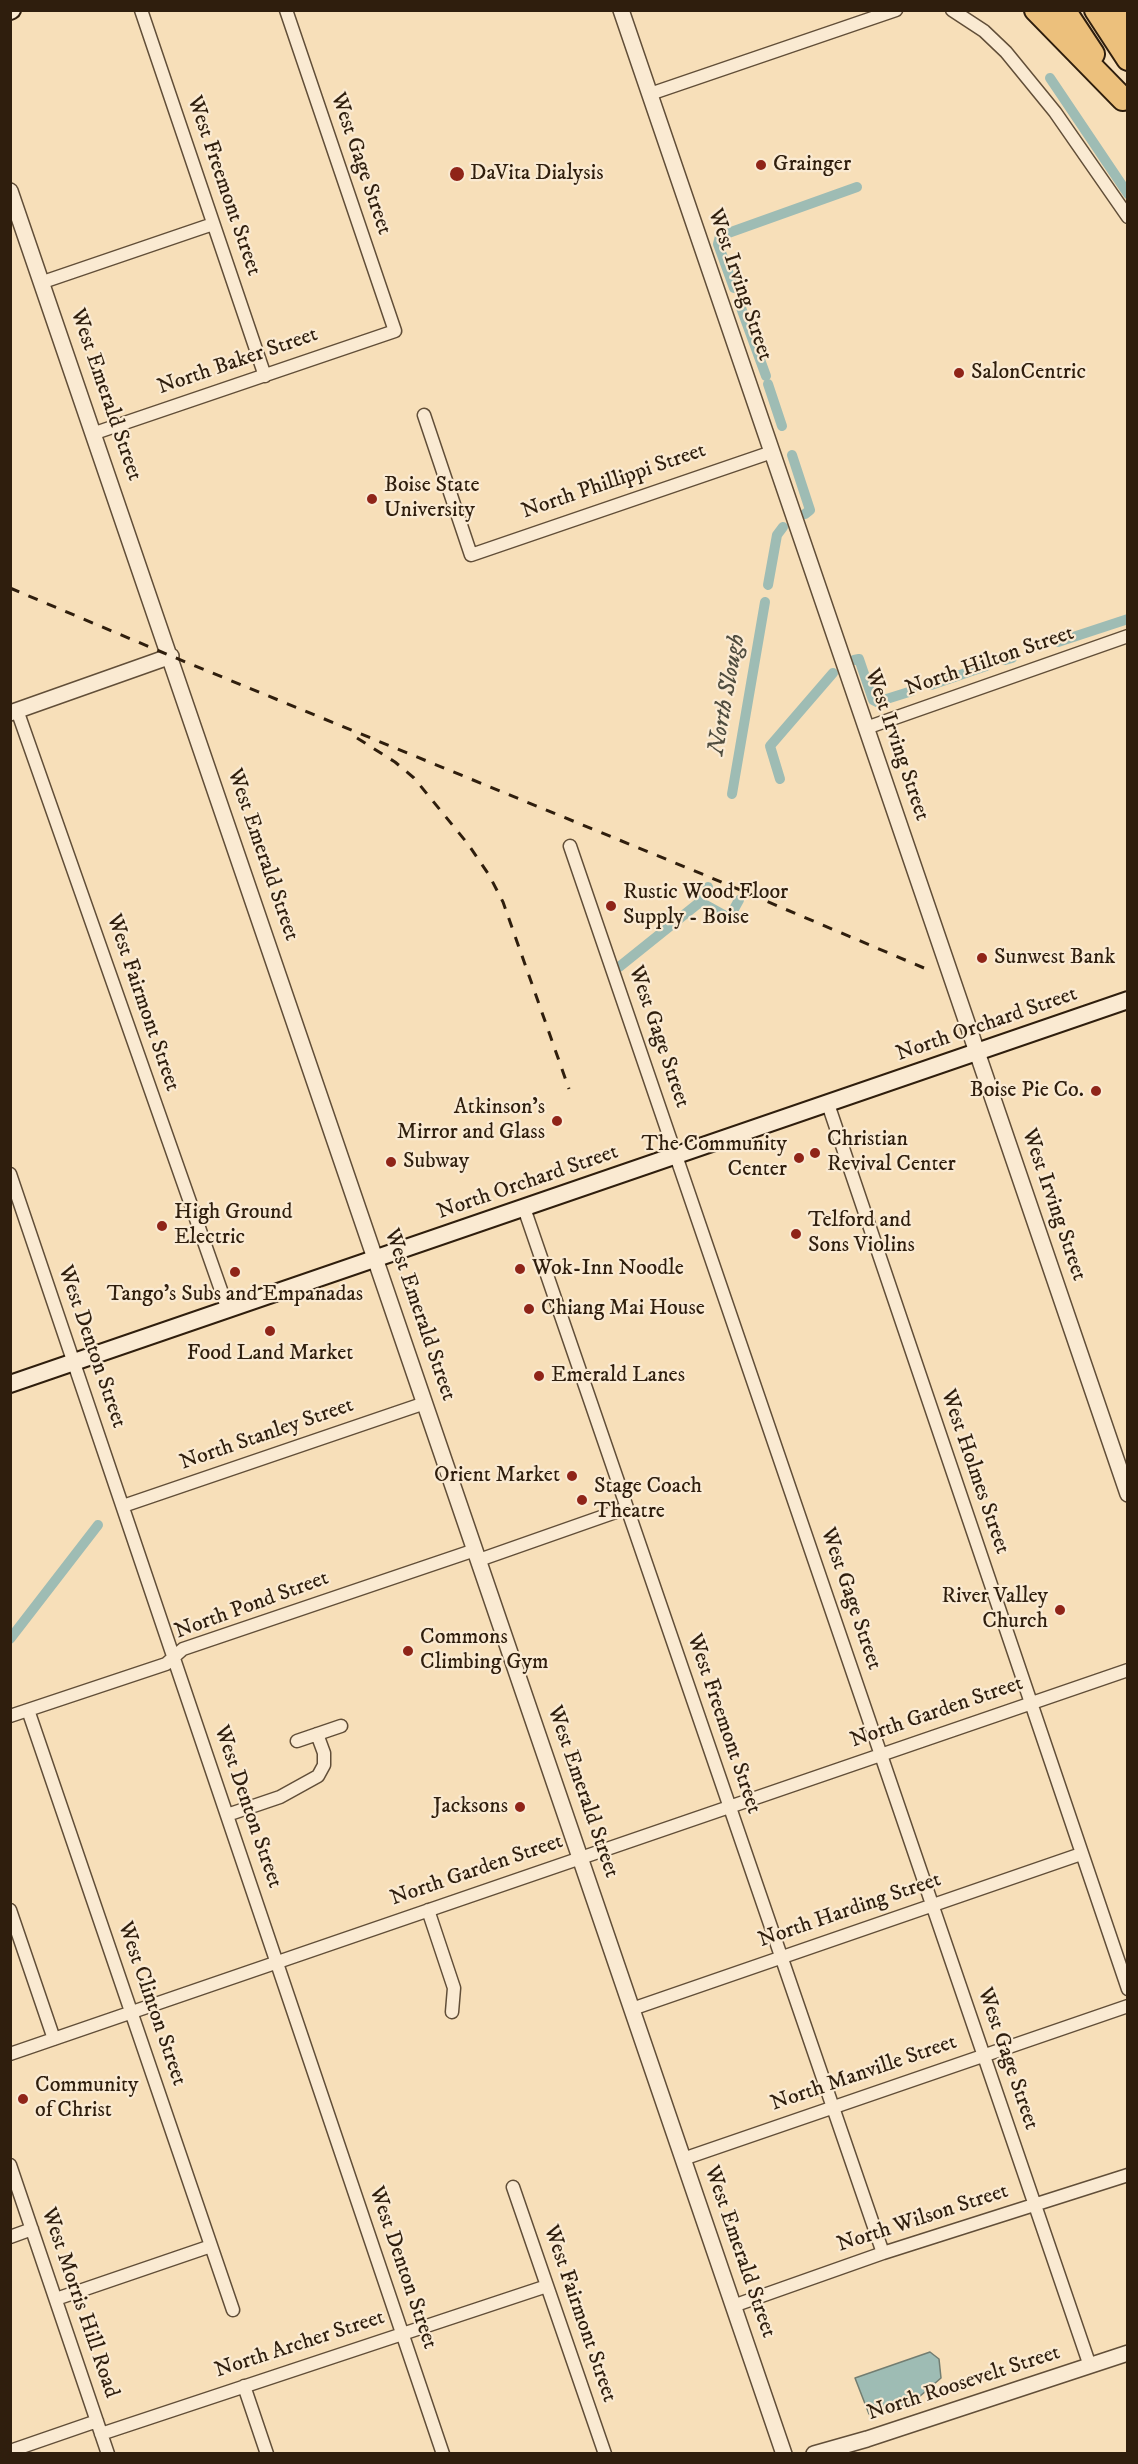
<!DOCTYPE html>
<style>
body{margin:0}
#map{position:relative;width:1138px;height:2464px;overflow:hidden;background:#f7dfb9;font-family:"IM FELL DW Pica",serif}
canvas{display:block}
.frame{position:absolute;inset:0;border:12px solid #2f1e0d;pointer-events:none}
</style>
<div id="map">
<canvas width="1138" height="2464"></canvas>
<div class="frame"></div>
</div>
<script>
const g = document.querySelector('canvas').getContext('2d');
g.lineJoin = 'round';
function fill(path, color) {
  g.fillStyle = color;
  g.fill(path, 'evenodd');
}
function shape(rows) {
  const path = new Path2D();
  for (const r of rows) {
    path.moveTo(r[0], r[1]);
    for (let i = 2; i < r.length; i += 2) path.lineTo(r[i], r[i + 1]);
  }
  return path;
}
function strokePath(path, color, width, dash) {
  g.strokeStyle = color;
  g.lineWidth = width;
  g.lineCap = dash ? 'butt' : 'round';
  g.setLineDash(dash || []);
  g.stroke(path);
}
function label(font, color, halo, rows, align = 'center') {
  g.font = font + ' "IM FELL DW Pica",serif';
  g.lineWidth = 4.5;
  g.setLineDash([]);
  g.textBaseline = 'middle';
  g.strokeStyle = halo;
  g.fillStyle = color;
  for (const [text, x, y, turn = 0] of rows) {
    g.save();
    g.translate(x, y);
    g.rotate((+turn || 0) * Math.PI / 180);
    g.textAlign = isNaN(turn) ? turn : align;
    if (halo) g.strokeText(text, 0, 0);
    g.fillText(text, 0, 0);
    g.restore();
  }
}
const water = shape([
 [930,2352,939,2359,941,2378,912,2403,869,2414,855,2378,930,2352]
]);
fill(water, '#9ebcb4');
strokePath(water, '#727d71', 1.5);
strokePath(shape([
 [1050,78,1128,194],
 [734,288,718,244,720,236,857,187],
 [740,305,766,376],
 [768,384,782,426],
 [792,455,810,510,805,514],
 [768,585,777,535,783,527],
 [1058,642,1128,619],
 [854,660,859,659,873,700,877,702,912,691],
 [1005,660,1012,658],
 [931,685,986,666],
 [780,779,770,746,833,673],
 [732,794,765,602],
 [700,902,729,918,739,900],
 [619,967,700,902,708,887],
 [10,1639,98,1525]
]), '#9ebcb4', 10);
const minor = shape([
 [141,10,265,376],
 [952,10,984,31,1006,52,1055,112,1128,217],
 [650,94,896,10],
 [43,282,213,224],
 [424,415,471,555,772,452],
 [95,433,395,331,286,10],
 [17,710,228,1310],
 [866,728,1128,636],
 [570,846,1090,2366],
 [828,1104,1128,1989],
 [10,1174,443,2454],
 [524,1208,883,2253],
 [123,1506,425,1403],
 [479,1560,627,1508],
 [28,1710,233,2310],
 [10,1716,166,1664,183,1649,475,1550],
 [297,1741,341,1726],
 [227,1815,280,1797,318,1776,324,1765,324,1753,317,1734],
 [10,1910,54,2039],
 [428,1910,454,1988,452,2012],
 [632,2009,1081,1854],
 [10,2054,1128,1670],
 [683,2159,1128,2006],
 [10,2165,108,2454],
 [513,2187,605,2454],
 [10,2237,32,2229],
 [56,2299,211,2246],
 [733,2306,883,2253,1128,2175],
 [244,2386,267,2454],
 [101,2434,547,2286],
 [13,2450,97,2421]
]);
const tertiary = shape([
 [621,10,1128,1494],
 [10,191,784,2454],
 [10,713,171,656],
 [814,2454,867,2439,1128,2353]
]);
const secondary = shape([
 [10,11,12,10],
 [10,1384,1128,1000]
]);
const motorway = shape([
 [1036,10,1123,99],
 [1064,10,1093,54],
 [1096,10,1128,59],
 [1121,10,1128,26]
]);
strokePath(minor, '#614e38', 15);
strokePath(tertiary, '#614e38', 18);
strokePath(secondary, '#2f1e0d', 20);
strokePath(motorway, '#2f1e0d', 26);
strokePath(minor, '#faead2', 12);
strokePath(tertiary, '#faead2', 15);
strokePath(secondary, '#faead2', 16);
strokePath(motorway, '#ecc07c', 22);
strokePath(shape([
 [10,588,171,656,707,876,924,968],
 [357,738,395,762,414,778,468,844,489,875,503,902,569,1089]
]), '#2f1e0d', 3, [10, 10]);
for (const [x, y, r, color] of [
 [761,165,6,"#8f2418"],
 [457,174,8,"#8f2418"],
 [959,373,6,"#8f2418"],
 [372,499,6,"#8f2418"],
 [611,906,6,"#8f2418"],
 [982,958,6,"#8f2418"],
 [1096,1091,6,"#8f2418"],
 [557,1121,6,"#8f2418"],
 [815,1153,6,"#8f2418"],
 [799,1158,6,"#8f2418"],
 [391,1162,6,"#8f2418"],
 [162,1226,6,"#8f2418"],
 [796,1234,6,"#8f2418"],
 [520,1269,6,"#8f2418"],
 [235,1272,6,"#8f2418"],
 [529,1309,6,"#8f2418"],
 [270,1331,6,"#8f2418"],
 [539,1376,6,"#8f2418"],
 [572,1476,6,"#8f2418"],
 [582,1500,6,"#8f2418"],
 [1060,1610,6,"#8f2418"],
 [408,1651,6,"#8f2418"],
 [520,1807,6,"#8f2418"],
 [23,2099,6,"#8f2418"]
]) {
  const dot = new Path2D();
  dot.arc(x, y, r, 0, 2 * Math.PI);
  g.fillStyle = color;
  g.fill(dot);
  strokePath(dot, '#faead2', 2);
}
label('22px', '#2f1e0d', '#faead2', [
 ["West Gage Street",360,164,71],
 ["West Freemont Street",223,186,71],
 ["West Irving Street",739,285,71],
 ["North Baker Street",238,362,-19],
 ["West Emerald Street",105,395,71],
 ["North Phillippi Street",614,482,-19],
 ["North Hilton Street",990,662,-19],
 ["West Irving Street",896,745,71],
 ["West Emerald Street",262,855,71],
 ["West Fairmont Street",142,1003,71],
 ["North Orchard Street",987,1025,-19],
 ["West Gage Street",658,1037,71],
 ["North Orchard Street",528,1183,-19],
 ["West Irving Street",1053,1205,71],
 ["West Emerald Street",419,1315,71],
 ["West Denton Street",91,1347,71],
 ["North Stanley Street",267,1435,-19],
 ["West Holmes Street",974,1472,71],
 ["West Gage Street",850,1599,71],
 ["North Pond Street",252,1606,-20],
 ["North Garden Street",937,1713,-19],
 ["West Freemont Street",723,1724,71],
 ["West Emerald Street",582,1792,71],
 ["West Denton Street",247,1807,71],
 ["North Garden Street",477,1871,-19],
 ["North Harding Street",850,1911,-19],
 ["West Clinton Street",151,2004,71],
 ["West Gage Street",1007,2059,71],
 ["North Manville Street",864,2074,-19],
 ["North Wilson Street",923,2219,-18],
 ["West Emerald Street",739,2252,71],
 ["West Denton Street",402,2268,71],
 ["West Morris Hill Road",79,2303,71],
 ["West Fairmont Street",579,2314,71],
 ["North Archer Street",300,2345,-18],
 ["North Roosevelt Street",964,2384,-18]
]);
label('22px', '#2f1e0d', '#faead2', [
 ["Grainger",773,165],
 ["DaVita Dialysis",470,174],
 ["SalonCentric",971,373],
 ["Boise State",384,486],
 ["University",384,511],
 ["Rustic Wood Floor",623,893],
 ["Supply - Boise",623,918],
 ["Sunwest Bank",994,958],
 ["Boise Pie Co.",1084,1091,"right"],
 ["Atkinson's",545,1108,"right"],
 ["Mirror and Glass",545,1133,"right"],
 ["Christian",827,1140],
 ["Revival Center",827,1165],
 ["The Community",787,1145,"right"],
 ["Center",787,1170,"right"],
 ["Subway",403,1162],
 ["High Ground",174,1213],
 ["Electric",174,1238],
 ["Telford and",808,1221],
 ["Sons Violins",808,1246],
 ["Wok-Inn Noodle",532,1269],
 ["Tango's Subs and Empanadas",235,1295,"center"],
 ["Chiang Mai House",541,1309],
 ["Food Land Market",270,1354,"center"],
 ["Emerald Lanes",551,1376],
 ["Orient Market",560,1476,"right"],
 ["Stage Coach",594,1487],
 ["Theatre",594,1512],
 ["River Valley",1048,1597,"right"],
 ["Church",1048,1622,"right"],
 ["Commons",420,1638],
 ["Climbing Gym",420,1663],
 ["Jacksons",508,1807,"right"],
 ["Community",35,2086],
 ["of Christ",35,2111]
], 'left');
label('italic 24px', '#504d3f', '#faead2', [
 ["North Slough",728,695,-80]
]);
</script>
